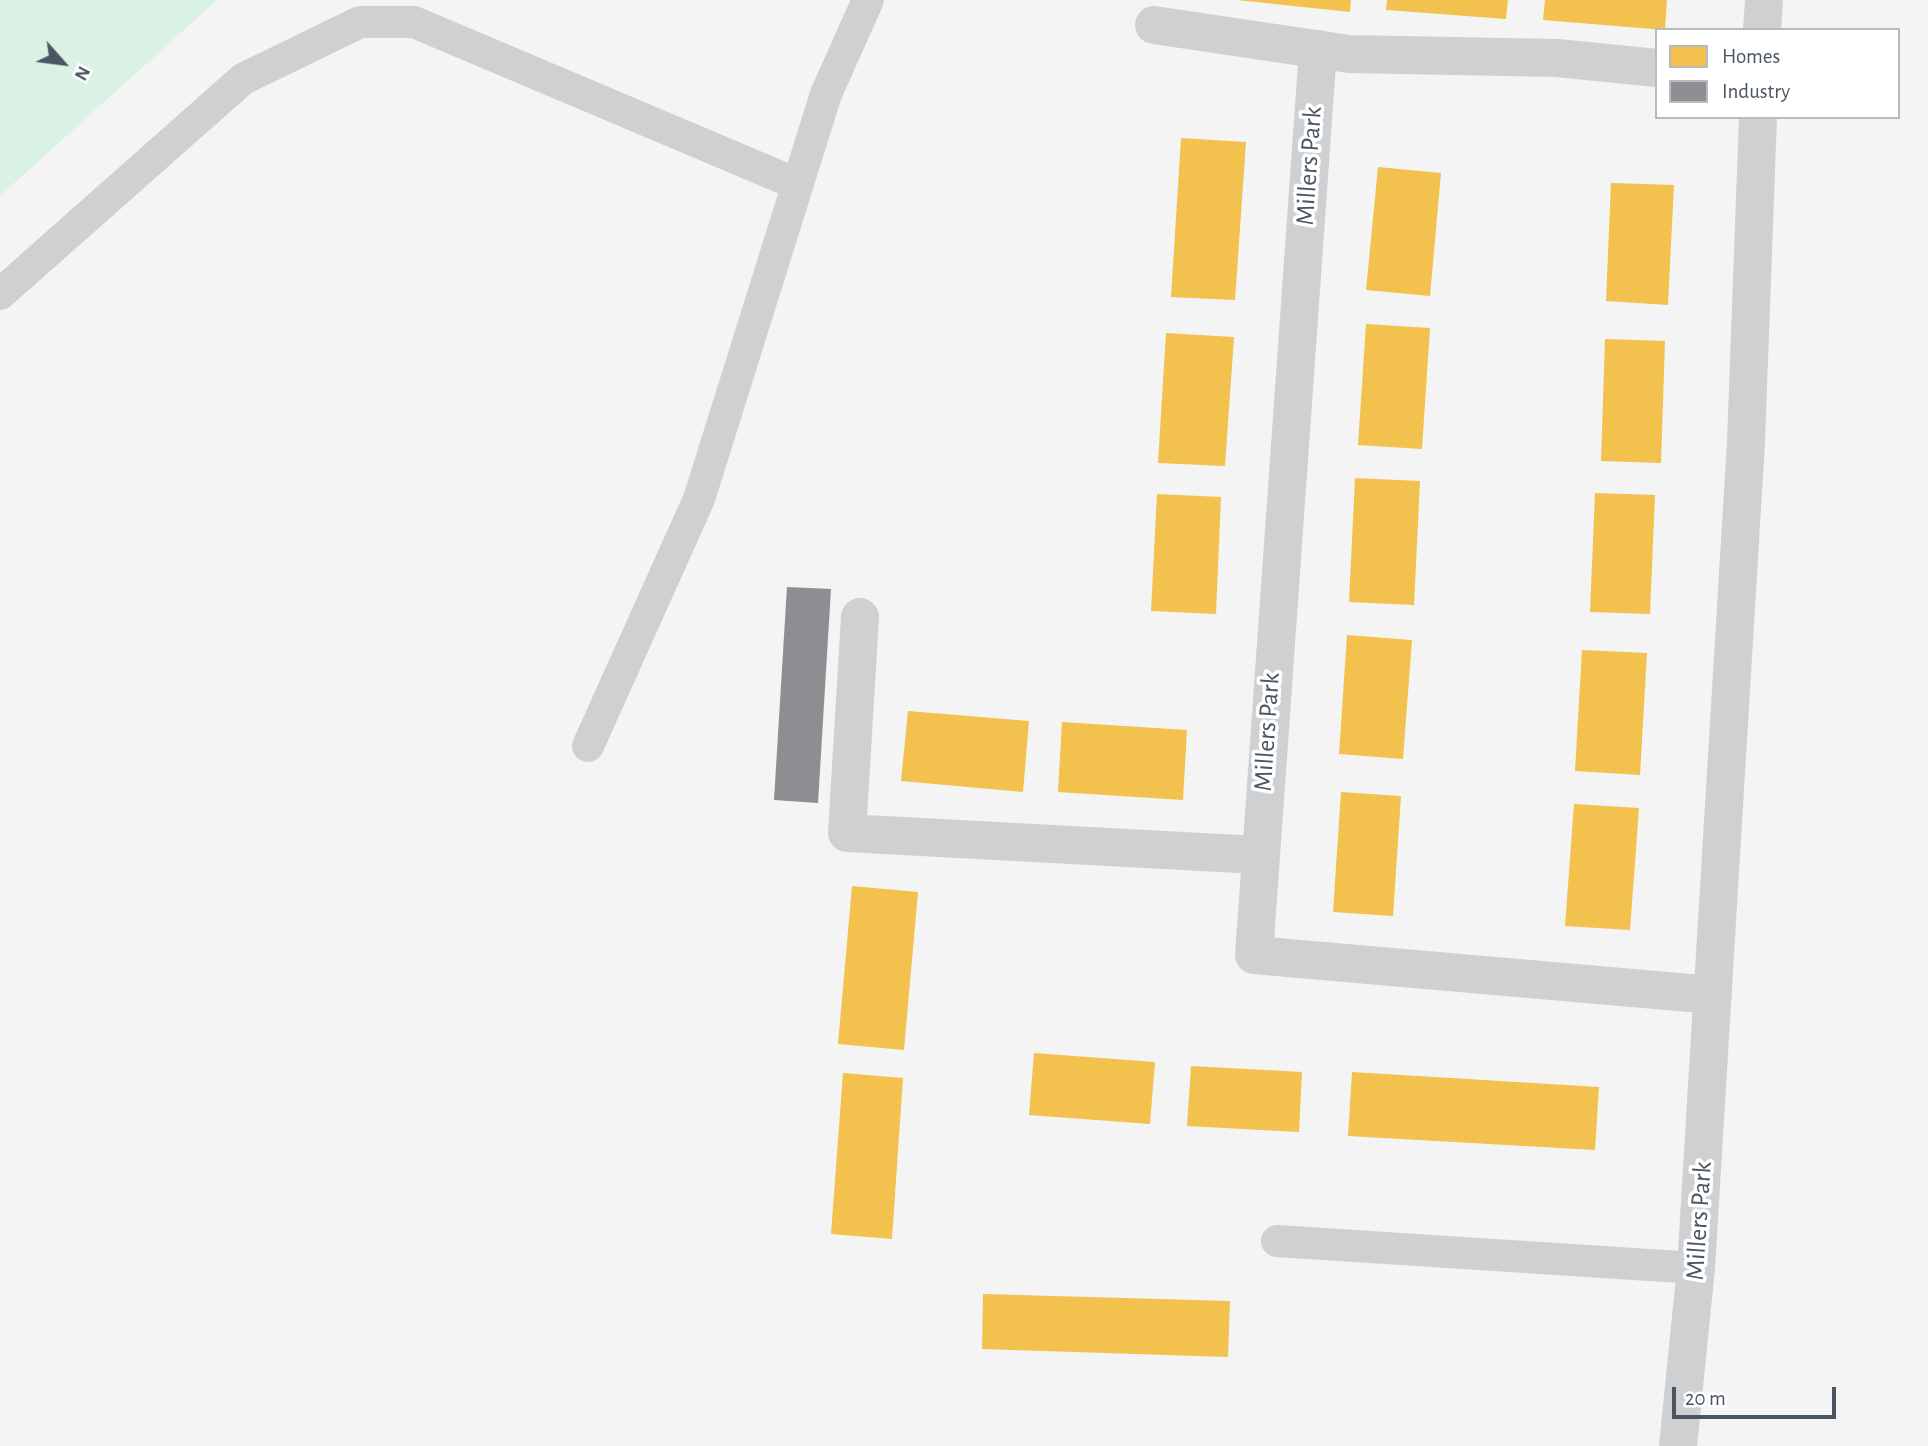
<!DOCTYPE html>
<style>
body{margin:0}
#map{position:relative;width:1928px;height:1446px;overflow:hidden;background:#f4f4f4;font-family:"Alegreya Sans",sans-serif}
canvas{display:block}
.legend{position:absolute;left:1655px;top:28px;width:245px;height:91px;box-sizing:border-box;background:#fff;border:2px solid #b7bbc0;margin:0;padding:9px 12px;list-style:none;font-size:21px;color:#4a5661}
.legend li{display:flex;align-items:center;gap:14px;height:35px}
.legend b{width:35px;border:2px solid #b7bbc0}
.north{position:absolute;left:28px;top:28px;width:70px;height:70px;-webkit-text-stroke:5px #fff;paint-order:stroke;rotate:118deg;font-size:19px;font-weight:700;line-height:28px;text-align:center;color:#4a5661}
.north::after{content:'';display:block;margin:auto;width:24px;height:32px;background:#4a5661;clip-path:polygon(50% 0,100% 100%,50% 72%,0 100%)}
.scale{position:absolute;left:1672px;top:1387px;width:164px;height:32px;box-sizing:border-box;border:4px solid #4a5661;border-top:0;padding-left:9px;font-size:21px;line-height:24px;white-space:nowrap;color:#4a5661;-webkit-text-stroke:5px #fff;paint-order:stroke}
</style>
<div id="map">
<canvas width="1928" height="1446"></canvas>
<ul class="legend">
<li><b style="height:19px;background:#f2c14e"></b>Homes</li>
<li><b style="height:19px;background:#8d8d92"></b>Industry</li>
</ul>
<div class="north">N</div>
<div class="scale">20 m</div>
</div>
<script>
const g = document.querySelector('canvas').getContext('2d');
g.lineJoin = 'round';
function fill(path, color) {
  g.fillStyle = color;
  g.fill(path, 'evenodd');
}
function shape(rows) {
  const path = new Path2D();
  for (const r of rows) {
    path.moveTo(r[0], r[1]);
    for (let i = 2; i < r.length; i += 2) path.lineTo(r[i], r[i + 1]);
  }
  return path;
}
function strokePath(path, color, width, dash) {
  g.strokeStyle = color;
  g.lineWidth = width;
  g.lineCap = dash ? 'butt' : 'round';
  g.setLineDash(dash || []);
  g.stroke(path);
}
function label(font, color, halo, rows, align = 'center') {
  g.font = font + ' "Alegreya Sans",sans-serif';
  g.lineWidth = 7;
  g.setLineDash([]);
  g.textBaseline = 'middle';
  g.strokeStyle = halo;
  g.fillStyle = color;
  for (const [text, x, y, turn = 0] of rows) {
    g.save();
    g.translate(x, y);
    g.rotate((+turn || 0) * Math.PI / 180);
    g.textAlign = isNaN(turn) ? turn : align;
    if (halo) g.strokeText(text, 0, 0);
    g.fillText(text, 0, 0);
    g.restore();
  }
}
fill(shape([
 [0,0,217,0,0,196]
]), '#d9f2e3');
fill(shape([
 [1237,0,1351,0,1350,12],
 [1387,0,1508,0,1506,19,1386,10],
 [1545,0,1667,0,1665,30,1543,20],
 [1181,138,1246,142,1235,300,1171,297],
 [1378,167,1441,173,1430,296,1366,290],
 [1611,183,1674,185,1668,305,1606,301],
 [1366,324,1430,328,1422,449,1358,445],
 [1166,333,1234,337,1225,466,1158,463],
 [1605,339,1665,341,1661,463,1601,461],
 [1355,478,1420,481,1414,605,1349,602],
 [1595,493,1655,495,1650,614,1590,612],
 [1157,494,1221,497,1216,614,1151,611],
 [1347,635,1412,640,1403,759,1339,754],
 [1582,650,1647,653,1640,775,1575,771],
 [908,711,1029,721,1023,792,901,781],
 [1062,722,1187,730,1183,800,1058,792],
 [1341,792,1401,796,1393,916,1333,912],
 [1574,804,1639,808,1630,930,1565,926],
 [852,886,918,892,904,1050,838,1044],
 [1034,1053,1155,1062,1150,1124,1029,1115],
 [1191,1066,1302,1072,1299,1132,1187,1126],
 [1352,1072,1599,1087,1595,1150,1348,1136],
 [843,1073,903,1078,892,1239,831,1234],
 [983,1294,1230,1301,1228,1357,982,1349]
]), '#f2c14e');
fill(shape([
 [787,587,831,589,818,803,774,800]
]), '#8d8d92');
strokePath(shape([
 [0,294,243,79,360,22,414,22,797,184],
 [588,746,699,499,826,94,868,0],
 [1277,1241,1696,1268]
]), '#ced0d2', 32);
strokePath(shape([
 [1154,25,1349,54,1557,58,1657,68],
 [1762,30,1764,0],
 [1318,49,1254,955,1713,995],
 [860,617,847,833,1258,855],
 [1678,1446,1696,1268,1746,442,1758,117]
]), '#ced0d2', 38);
label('26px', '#4a5661', '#fff', [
 ["Millers Park",1309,166,-86],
 ["Millers Park",1267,732,-86],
 ["Millers Park",1699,1221,-86]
]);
</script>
